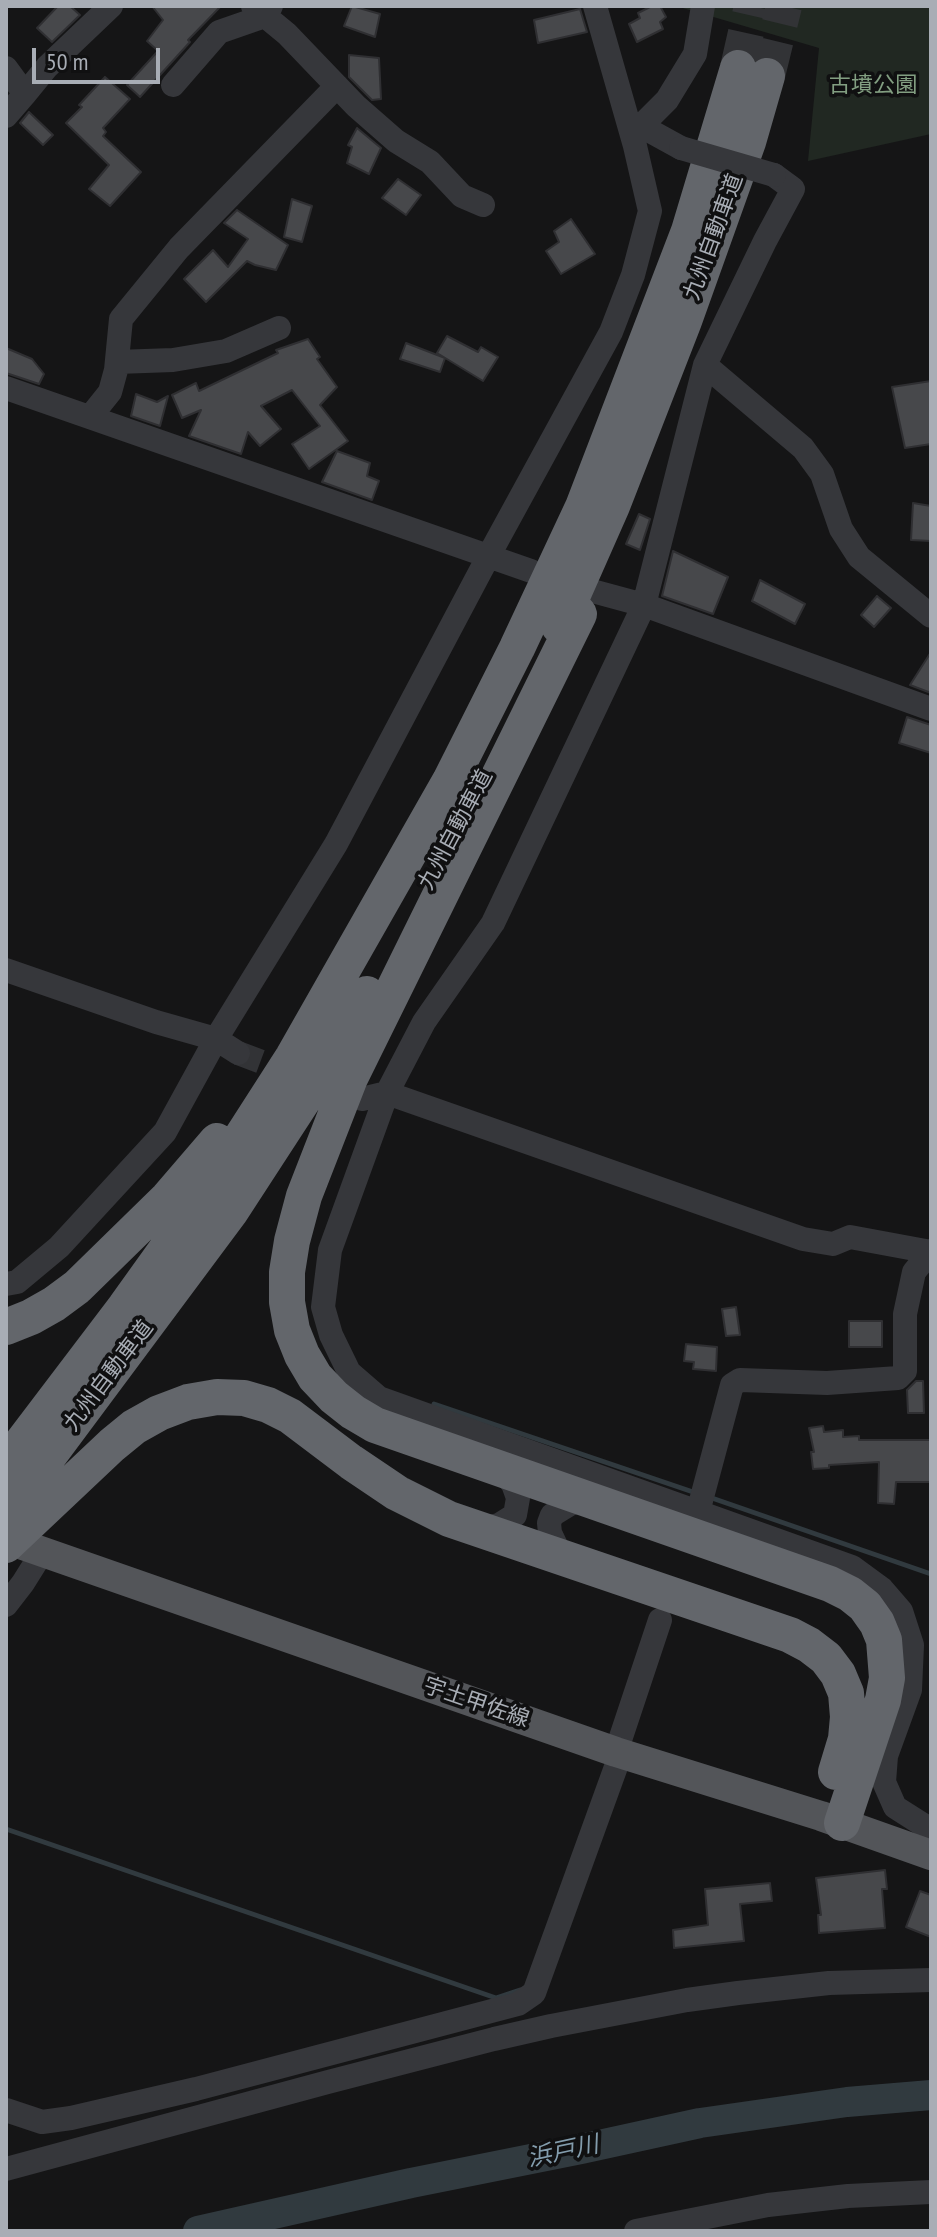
<!DOCTYPE html>
<meta charset="utf-8">
<style>
body{margin:0}
#map{position:relative;width:937px;height:2237px;overflow:hidden;background:#151516;font-family:"PT Sans Narrow",sans-serif}
canvas{display:block}
.frame{position:absolute;inset:0;border:8px solid #a8adb5;pointer-events:none}
.scale{position:absolute;left:32px;top:48px;width:128px;height:36px;box-sizing:border-box;border:4px solid #a8adb5;border-top:0;padding-left:10px;font-size:24px;line-height:28px;white-space:nowrap;color:#a8adb5;-webkit-text-stroke:6px #101011;paint-order:stroke}
</style>
<div id="map">
<canvas width="937" height="2237"></canvas>
<div class="frame"></div>
<div class="scale">50 m</div>
</div>
<script>
const g = document.querySelector('canvas').getContext('2d');
g.lineJoin = 'round';
function fill(path, color) {
  g.fillStyle = color;
  g.fill(path, 'evenodd');
}
function shape(rows) {
  const path = new Path2D();
  for (const r of rows) {
    path.moveTo(r[0], r[1]);
    for (let i = 2; i < r.length; i += 2) path.lineTo(r[i], r[i + 1]);
  }
  return path;
}
function strokePath(path, color, width, dash) {
  g.strokeStyle = color;
  g.lineWidth = width;
  g.lineCap = dash ? 'butt' : 'round';
  g.setLineDash(dash || []);
  g.stroke(path);
}
function label(font, color, halo, rows, align = 'center') {
  g.font = font + ' "PT Sans Narrow","Noto Sans JP",sans-serif';
  g.lineWidth = 7;
  g.setLineDash([]);
  g.textBaseline = 'middle';
  g.strokeStyle = halo;
  g.fillStyle = color;
  for (const [text, x, y, turn = 0] of rows) {
    g.save();
    g.translate(x, y);
    g.rotate((+turn || 0) * Math.PI / 180);
    g.textAlign = isNaN(turn) ? turn : align;
    if (halo) g.strokeText(text, 0, 0);
    g.fillText(text, 0, 0);
    g.restore();
  }
}
fill(shape([
 [676,6,931,6,931,134,808,161,819,48]
]), '#212822');
strokePath(shape([
 [434,1404,696,1493],
 [709,1497,931,1574],
 [6,1829,496,1998,520,1990]
]), '#313a3f', 5);
strokePath(shape([
 [198,2231,411,2183,581,2149,700,2123,847,2102,931,2095]
]), '#313a3f', 30);
const building = shape([
 [58,6,70,6,80,15,52,42,37,28,58,6],
 [152,6,221,6,188,40,190,42,140,97,127,85,158,51,147,41,163,20,152,6],
 [352,6,380,14,375,37,344,26,352,6],
 [652,6,660,6,666,17,660,22,663,29,637,42,629,24,640,18,638,13,652,6],
 [580,9,587,32,538,43,534,20,580,9],
 [349,55,379,58,381,99,372,100,349,77,349,55],
 [105,77,130,99,103,128,106,132,103,136,141,172,110,206,89,189,109,165,66,123,82,107,79,105,105,77],
 [29,112,53,135,43,145,20,123,29,112],
 [357,128,381,148,369,174,347,163,352,147,348,145,357,128],
 [398,179,421,195,406,215,382,198,398,179],
 [292,199,312,206,302,242,284,237,292,199],
 [237,210,288,245,276,270,255,265,247,261,206,302,184,279,213,250,228,267,248,239,224,223,237,210],
 [571,219,595,254,561,274,546,251,559,242,554,231,571,219],
 [447,336,478,352,481,347,498,357,483,381,437,353,447,336],
 [308,339,320,357,317,359,337,387,320,405,348,441,309,469,292,444,320,426,292,390,261,406,281,429,260,446,248,432,241,454,189,436,201,410,182,418,172,395,196,383,199,391,278,353,276,350,308,339],
 [406,343,445,358,440,372,400,359,406,343],
 [6,348,32,359,44,374,39,384,6,373,6,348],
 [931,381,931,444,905,448,892,387,931,381],
 [136,394,157,402,168,396,160,426,131,416,136,394],
 [337,451,370,463,367,476,379,481,372,500,322,482,337,451],
 [913,503,931,506,931,541,911,540,913,503],
 [639,514,650,519,640,550,626,544,639,514],
 [673,551,728,577,713,614,662,596,673,551],
 [760,580,805,604,795,624,752,601,760,580],
 [877,596,891,608,874,627,861,615,877,596],
 [931,652,931,693,910,685,931,652],
 [907,717,931,725,931,753,899,743,907,717],
 [736,1307,740,1335,726,1336,722,1309,736,1307],
 [849,1321,882,1321,882,1347,849,1347,849,1321],
 [686,1344,717,1347,716,1371,693,1369,694,1362,684,1361,686,1344],
 [916,1381,923,1381,924,1413,908,1413,907,1390,916,1381],
 [823,1426,824,1432,843,1430,843,1437,859,1436,859,1440,930,1440,930,1482,896,1482,894,1504,878,1503,879,1462,829,1465,829,1468,813,1469,811,1452,814,1452,809,1428,823,1426],
 [885,1870,887,1889,882,1889,885,1928,819,1933,818,1915,821,1915,816,1878,885,1870],
 [770,1883,772,1901,740,1904,744,1941,674,1948,673,1930,708,1925,705,1889,770,1883],
 [920,1891,931,1895,931,1937,906,1927,920,1891]
]);
fill(building, '#47484b');
strokePath(building, '#2f2f32', 2);
strokePath(shape([
 [238,1053,297,1075]
]), '#323336', 24, [24, 12]);
strokePath(shape([
 [738,68,752,6],
 [767,76,784,6]
]), '#323336', 36, [36, 18]);
strokePath(shape([
 [253,6,287,34,356,106,396,141,430,162,462,196,483,205],
 [6,68,25,94,47,67,111,6],
 [173,85,219,32,265,16,271,6],
 [6,116,25,94],
 [641,126,681,148],
 [632,135,667,100,695,54,703,6],
 [774,175,793,189,765,241,705,365,644,605,493,923,424,1022,387,1093,330,1250,323,1307,331,1335,349,1372,379,1398,852,1567,882,1589,901,1611,912,1645,910,1690,886,1756,884,1782,895,1807,931,1830],
 [117,362,173,360,226,351,279,328],
 [705,365,803,448,822,474,841,529,859,557,931,616],
 [6,388,531,571],
 [90,417,110,392,116,370,121,319,179,248,337,86],
 [596,592,644,605,931,709],
 [6,970,156,1022,216,1039,238,1053],
 [362,1099,387,1093,803,1239,833,1244,850,1237,931,1252],
 [6,1284,17,1282,59,1247,165,1132,216,1039,336,844,488,557,611,332,633,275,650,211,635,146,595,6],
 [698,1512,732,1385,740,1380,827,1383,898,1378,905,1371,905,1314,914,1272,931,1251],
 [479,1529,499,1525,515,1515,518,1498,513,1484,500,1469],
 [561,1556,550,1533,549,1523,552,1515,570,1504,588,1499],
 [6,1605,23,1583,43,1551],
 [616,1752,660,1620],
 [6,2110,42,2122,71,2118,196,2089,518,2004,534,1993,621,1753],
 [6,2169,328,2082,494,2039,551,2026,687,2000,738,1993,829,1983,931,1980],
 [636,2231,768,2205,848,2196,931,2192]
]), '#36373b', 24);
strokePath(shape([
 [23,1545,616,1752,821,1816,931,1855]
]), '#535559', 30);
strokePath(shape([
 [570,604,579,614,350,1078,304,1196,292,1241,287,1272,287,1302,292,1330,302,1355,315,1377,334,1397,353,1412,375,1425,830,1584,850,1594,865,1606,877,1623,884,1640,887,1678,883,1700,842,1823],
 [559,626,612,506,684,321,748,142,767,76],
 [6,1327,31,1317,54,1304,77,1287,168,1198,217,1141],
 [6,1464,125,1307,196,1208,293,1057,450,781,517,648,583,507,689,231,738,68],
 [6,1510,33,1477,231,1211,324,1068,367,994],
 [6,1545,112,1445,134,1427,159,1413,188,1402,217,1397,244,1398,268,1405,290,1416,351,1462,397,1493,449,1519,790,1635,809,1645,826,1658,838,1674,846,1693,848,1717,846,1739,836,1772]
]), '#63666b', 36);
strokePath(shape([
 [681,148,774,175]
]), '#36373b', 24);
label('22px', '#829e81', '#101011', [
 ["古墳公園",873,86]
]);
label('22px', '#a8adb5', '#101011', [
 ["九州自動車道",714,237,-70],
 ["九州自動車道",456,830,-62],
 ["九州自動車道",109,1376,-53],
 ["宇土甲佐線",476,1703,19]
]);
label('italic 24px', '#839cac', '#101011', [
 ["浜戸川",563,2152,-12]
]);
</script>
